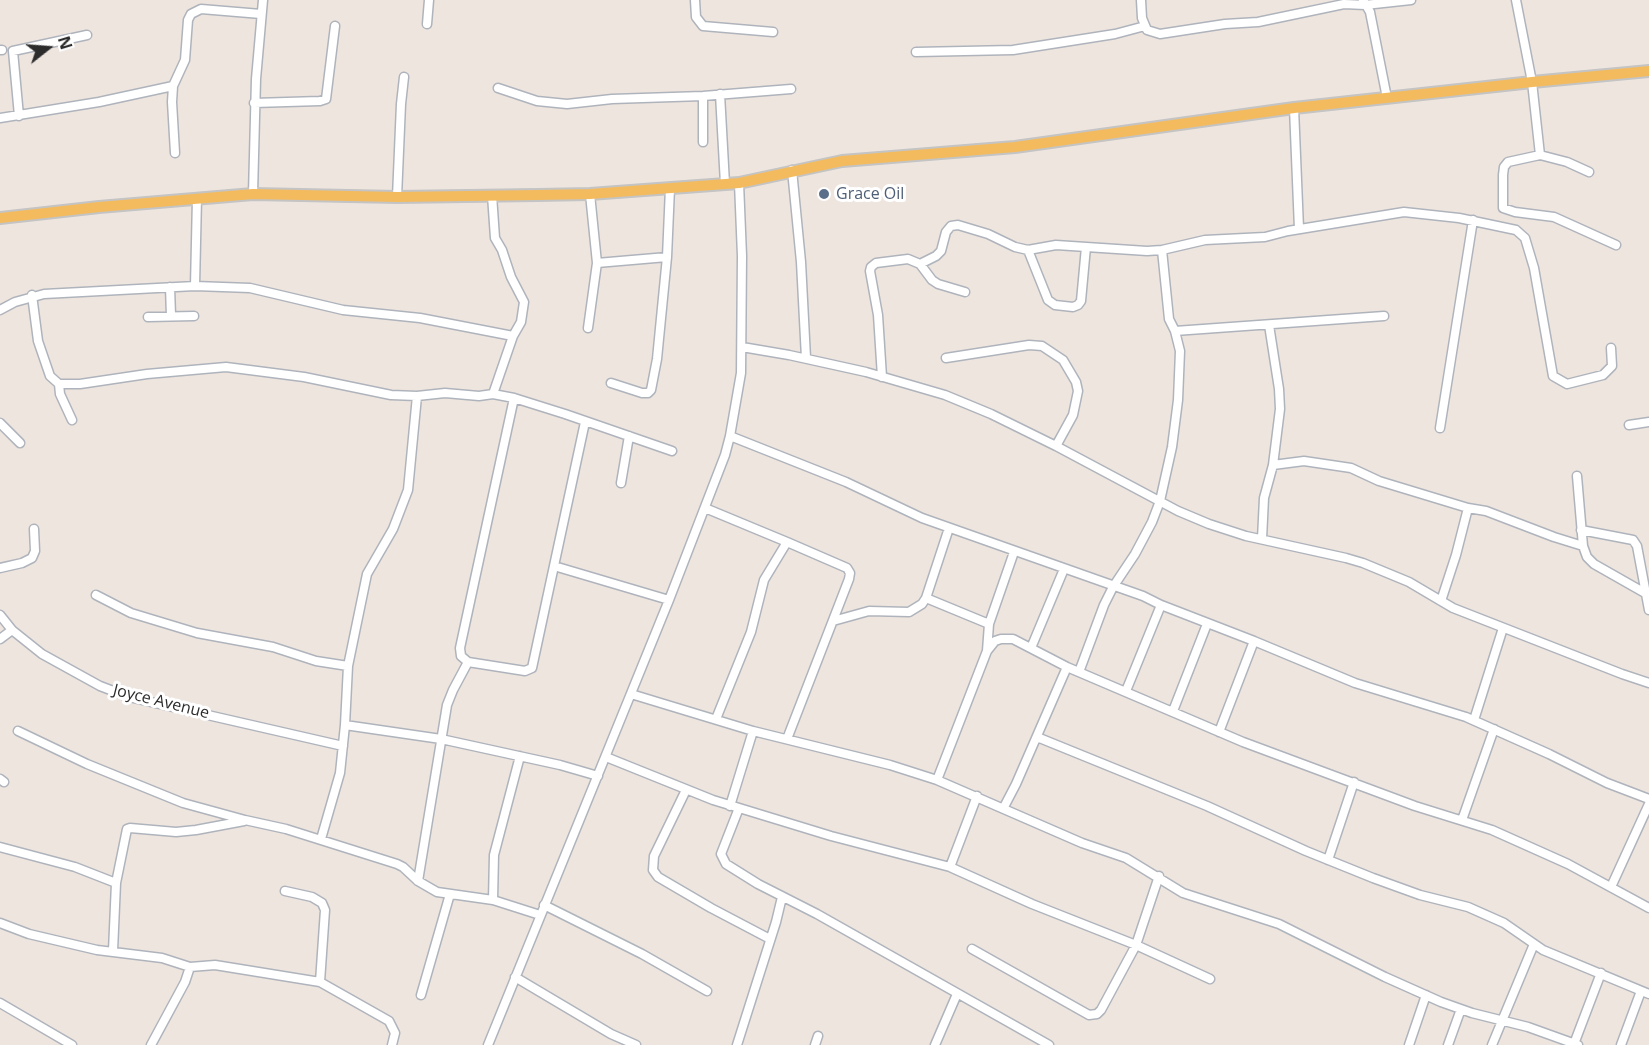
<!DOCTYPE html>
<style>
body{margin:0}
#map{position:relative;width:1649px;height:1045px;overflow:hidden;background:#eee5df;font-family:"Open Sans",sans-serif}
canvas{display:block}
.north{position:absolute;left:18px;top:18px;width:60px;height:60px;-webkit-text-stroke:4px #fff;paint-order:stroke;rotate:73deg;font-size:16px;font-weight:700;line-height:24px;text-align:center;color:#2c2c2c}
.north::after{content:'';display:block;margin:auto;width:21px;height:27px;background:#2c2c2c;clip-path:polygon(50% 0,100% 100%,50% 72%,0 100%)}
</style>
<div id="map">
<canvas width="1649" height="1045"></canvas>
<div class="north">N</div>
</div>
<script>
const g = document.querySelector('canvas').getContext('2d');
g.lineJoin = 'round';
function shape(rows) {
  const path = new Path2D();
  for (const r of rows) {
    path.moveTo(r[0], r[1]);
    for (let i = 2; i < r.length; i += 2) path.lineTo(r[i], r[i + 1]);
  }
  return path;
}
function strokePath(path, color, width, dash) {
  g.strokeStyle = color;
  g.lineWidth = width;
  g.lineCap = dash ? 'butt' : 'round';
  g.setLineDash(dash || []);
  g.stroke(path);
}
function label(font, color, halo, rows, align = 'center') {
  g.font = font + ' "Open Sans",sans-serif';
  g.lineWidth = 6;
  g.setLineDash([]);
  g.textBaseline = 'middle';
  g.strokeStyle = halo;
  g.fillStyle = color;
  for (const [text, x, y, turn = 0] of rows) {
    g.save();
    g.translate(x, y);
    g.rotate((+turn || 0) * Math.PI / 180);
    g.textAlign = isNaN(turn) ? turn : align;
    if (halo) g.strokeText(text, 0, 0);
    g.fillText(text, 0, 0);
    g.restore();
  }
}
const minor = shape([
 [695,0,696,17,703,26,773,32],
 [1141,0,1142,18,1147,30,1160,34,1225,24,1258,22,1344,4,1365,5,1411,0],
 [1363,0,1370,12,1387,98],
 [1516,0,1532,82,1540,155,1567,162,1589,172],
 [427,24,429,0],
 [0,50,2,50],
 [916,52,1013,50,1115,34,1145,26],
 [498,88,537,101,567,104,612,99,703,96,791,89],
 [720,94,725,184],
 [254,103,320,101,326,99,335,26],
 [1294,108,1299,229],
 [19,116,13,51,87,35],
 [0,118,99,102,173,86],
 [703,142,703,96],
 [175,153,172,102,173,86,185,60,188,20,191,14,201,9,261,14],
 [1540,155,1508,162,1504,167,1503,175,1503,208,1515,212,1554,217,1616,245],
 [792,170,801,262,806,358],
 [253,194,256,79,263,0],
 [492,195,495,238,502,250,511,277,524,302,521,322,513,336,493,394],
 [397,197,401,104,404,77],
 [1028,250,1048,300,1055,305,1073,307,1078,305,1081,301,1086,247],
 [597,263,667,257],
 [920,264,932,280,938,284,965,292],
 [195,286,197,198],
 [170,287,171,316],
 [32,295,38,341,50,376,59,384,80,384,147,374,226,367,304,377,391,395,417,396,445,393,479,396,493,394,514,398,565,414,672,451],
 [0,310,15,302,44,294,195,286,250,288,343,310,420,318,513,336],
 [148,317,194,316],
 [588,328,597,263,590,194],
 [1175,331,1384,316],
 [742,347,789,355,866,372,945,395,991,414,1056,446,1178,511,1209,524,1246,536,1346,558,1363,563,1409,582,1453,608,1622,674,1649,683],
 [946,358,1029,345,1042,346,1063,360,1076,382,1078,391,1073,415,1056,446],
 [882,377,878,315,870,271,871,267,876,263,908,259,920,264,936,256,941,251,946,232,951,226,958,225,988,234,1015,247,1028,250,1056,245,1147,251,1162,250,1205,240,1265,237,1288,231,1404,212,1459,218,1516,230,1525,238,1534,268,1553,376,1567,384,1603,375,1612,366,1611,348],
 [611,383,642,393,648,393,651,390,657,359,667,257,670,188],
 [59,384,60,394,72,420],
 [514,398,460,648,461,656,468,662,525,671,532,668,585,422],
 [0,423,20,443],
 [1629,425,1649,422],
 [1440,428,1473,220],
 [730,436,846,482,922,518,1143,596,1161,605,1254,641,1355,683,1466,717,1549,754,1607,783,1649,799],
 [1273,465,1304,461,1351,468,1379,481,1468,508,1486,511,1554,537,1583,546],
 [1577,476,1583,546,1587,557,1594,564,1645,593],
 [621,483,629,436],
 [705,508,787,542,764,580,751,632,716,719],
 [1581,530,1633,540,1637,546,1649,610],
 [1262,539,1264,498,1273,465,1280,409,1279,389,1269,325],
 [787,542,847,568,850,573,849,579,787,739],
 [554,566,669,600],
 [0,568,22,563,32,558,35,551,34,529],
 [96,595,131,613,197,633,273,647,316,661,348,666],
 [926,598,989,624],
 [1441,601,1456,555,1468,508],
 [0,615,12,630,42,654,100,686,129,697,343,746],
 [833,621,869,611,909,612,922,604,926,598,949,528],
 [0,639,12,630],
 [1031,648,1064,569],
 [987,651,989,624,1014,552],
 [1079,672,1104,605,1113,587,1135,554,1152,522,1160,501,1172,447,1178,400,1180,351,1175,331,1169,319,1162,250],
 [1126,691,1161,605],
 [631,694,753,731,890,765,937,780,1082,843,1126,858,1183,893,1279,924,1385,977,1441,1002,1472,1013,1528,1027,1578,1045],
 [1173,711,1207,624],
 [1474,720,1503,628],
 [345,725,441,739,560,765,598,776],
 [18,731,87,764,183,803,245,820,286,829,397,864,403,867,418,881,437,892,493,900,540,915],
 [1219,732,1254,641],
 [1037,737,1207,806,1306,851,1373,878,1420,895,1468,907,1504,923,1543,950,1649,994],
 [606,757,713,800,831,836,950,867,1032,904,1136,945,1210,979],
 [0,779,4,782],
 [937,780,987,651,995,641,1001,639,1013,639,1067,667,1243,742,1415,806,1492,830,1568,864,1649,908],
 [686,790,654,856,653,870,658,877,711,908,770,939],
 [730,806,753,731],
 [1004,807,1016,784,1067,667],
 [739,808,721,854,726,864,758,884,817,914,1049,1045],
 [1462,820,1494,729],
 [321,839,340,773,345,725,348,666,367,574,393,529,408,490,417,396],
 [0,847,75,867,116,883],
 [1328,860,1354,782],
 [950,867,977,796],
 [418,881,447,705,453,690,468,662],
 [1611,887,1649,804],
 [285,891,312,897,322,903,325,910,320,982],
 [493,900,494,855,520,756],
 [544,905,642,954,707,991],
 [0,923,29,934,97,950,162,958,190,967,215,965,320,982,389,1021,395,1033,392,1045],
 [972,949,1089,1015,1097,1014,1101,1010,1136,945,1159,876],
 [113,951,116,883,127,829,130,828,176,832,196,830,244,821],
 [515,977,611,1034,636,1045],
 [421,995,450,894],
 [0,1003,72,1045],
 [1574,1044,1601,973],
 [151,1045,185,982,190,967],
 [488,1045,669,600,725,455,730,436,741,373,742,256,739,183],
 [737,1045,776,922,782,897],
 [815,1045,818,1036],
 [935,1045,957,994],
 [1409,1045,1426,995],
 [1448,1045,1461,1009],
 [1492,1045,1534,944],
 [1621,1045,1641,991]
]);
const major = shape([
 [0,218,99,207,253,194,397,197,537,195,590,194,739,183,842,161,1015,147,1294,108,1532,82,1649,71]
]);
strokePath(minor, '#afb4bc', 11);
strokePath(major, '#c4c4c4', 14);
strokePath(minor, '#fff', 8);
strokePath(major, '#f4bb5e', 10);
for (const [x, y, r, color] of [
 [824,194,6,"#5c6f8a"]
]) {
  const dot = new Path2D();
  dot.arc(x, y, r, 0, 2 * Math.PI);
  g.fillStyle = color;
  g.fill(dot);
  strokePath(dot, '#fff', 2);
}
label('16px', '#4e5e75', '#fff', [
 ["Grace Oil",836,194]
], 'left');
label('16px', '#2c2c2c', '#fff', [
 ["Joyce Avenue",161,702,14]
]);
</script>
